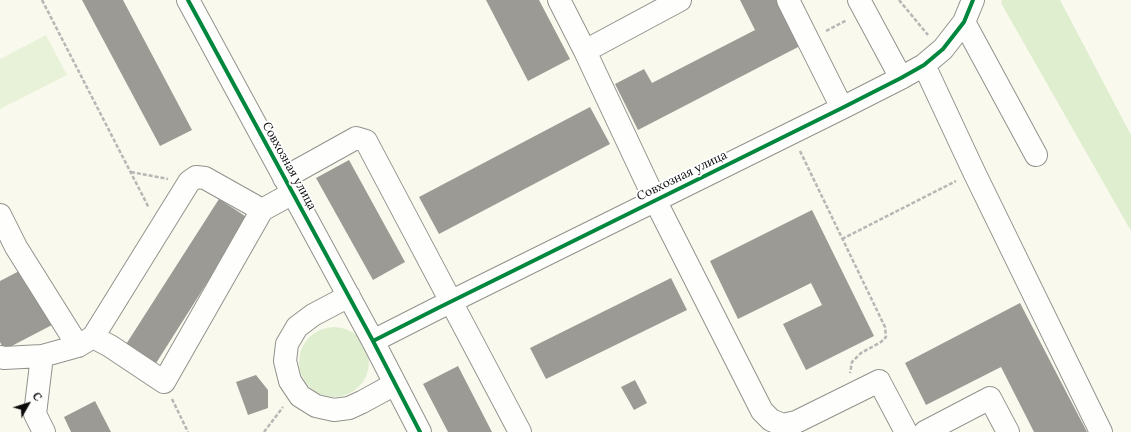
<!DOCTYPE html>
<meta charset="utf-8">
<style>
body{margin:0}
#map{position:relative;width:1131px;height:432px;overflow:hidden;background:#f9f9ee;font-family:Lora,serif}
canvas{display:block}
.north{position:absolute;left:8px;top:384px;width:40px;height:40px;-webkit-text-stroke:3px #fff;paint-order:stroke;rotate:51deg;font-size:11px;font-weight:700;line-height:16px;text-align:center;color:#0b0b0b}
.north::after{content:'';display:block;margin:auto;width:14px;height:18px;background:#0b0b0b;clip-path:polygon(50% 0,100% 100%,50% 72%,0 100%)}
</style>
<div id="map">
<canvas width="1131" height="432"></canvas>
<div class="north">С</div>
</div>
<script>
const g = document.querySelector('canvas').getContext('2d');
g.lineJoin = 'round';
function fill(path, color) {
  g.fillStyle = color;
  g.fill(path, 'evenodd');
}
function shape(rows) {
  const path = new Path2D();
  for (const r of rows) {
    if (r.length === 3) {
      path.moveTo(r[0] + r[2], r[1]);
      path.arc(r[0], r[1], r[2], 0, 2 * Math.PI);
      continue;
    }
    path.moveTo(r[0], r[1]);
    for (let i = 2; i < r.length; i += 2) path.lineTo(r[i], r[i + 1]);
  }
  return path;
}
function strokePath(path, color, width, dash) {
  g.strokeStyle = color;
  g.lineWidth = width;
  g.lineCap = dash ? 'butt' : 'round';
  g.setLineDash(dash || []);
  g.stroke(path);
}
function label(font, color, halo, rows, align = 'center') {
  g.font = font + ' Lora,serif';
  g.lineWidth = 4;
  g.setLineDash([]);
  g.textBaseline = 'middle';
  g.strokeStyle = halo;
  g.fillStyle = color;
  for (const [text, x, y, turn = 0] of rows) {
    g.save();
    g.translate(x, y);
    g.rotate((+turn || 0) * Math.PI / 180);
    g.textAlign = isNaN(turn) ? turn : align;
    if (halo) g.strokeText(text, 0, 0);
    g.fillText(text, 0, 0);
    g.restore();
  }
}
fill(shape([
 [1002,0,1060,0,1131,135,1131,231,1001,3],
 [334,362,35]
]), '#deeecf');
fill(shape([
 [46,35,67,75,0,109,0,59]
]), '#e8f2d9');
fill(shape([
 [82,0,123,0,192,130,160,146],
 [486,0,539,0,570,59,528,81],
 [740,0,778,0,802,45,638,130,615,84,644,69,652,83,755,30],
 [590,107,610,144,439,234,419,197],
 [349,160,405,262,373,280,316,178],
 [219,199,248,218,153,368,123,349],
 [812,210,874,336,806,370,783,324,822,305,811,283,738,319,710,261],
 [23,269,52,325,4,350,0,342,0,281],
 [671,278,687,310,546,379,530,348],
 [1020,303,1087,432,1034,432,1001,367,926,405,905,363],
 [458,366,492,432,448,432,423,384],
 [256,375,268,390,268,408,248,415,236,382],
 [635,380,647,403,634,410,621,387],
 [95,401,111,432,71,432,64,417]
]), '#9c9a94');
const minor = shape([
 [188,0,373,341,420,432],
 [559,0,585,51,655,200,762,411,771,420,783,425,796,422,879,381,906,432],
 [788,0,842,108],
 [859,0,901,78],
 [964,22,1036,155],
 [585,51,680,0],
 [924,65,974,172,1101,432],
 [284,178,356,138,366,141,520,432],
 [0,215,16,247,78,346],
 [349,296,313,315,297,327,287,344,285,361,290,381,300,396,316,406,334,410,349,408,362,402,395,384],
 [93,337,189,182,196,177,205,178,262,210],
 [373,341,438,308,842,108,901,78,924,65,943,49,964,22,973,0],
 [42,356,35,414,44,432],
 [0,357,4,358,42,356,78,346,93,337,110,346,164,382,262,210,293,193],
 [925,432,990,398,1008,432]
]);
strokePath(minor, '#92928d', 24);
strokePath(shape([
 [42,0,149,208],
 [899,0,928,35],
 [826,31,847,20],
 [800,151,885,327,886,337,881,342,861,353,852,362,850,373],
 [131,172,168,179],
 [842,239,956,181],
 [172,399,188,432],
 [264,432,283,407]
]), '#b7b7b5', 2.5, [4, 2]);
strokePath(minor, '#fefefc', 22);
strokePath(shape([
 [188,0,373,341,420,432],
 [373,341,438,308,842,108,901,78,924,65,943,49,964,22,973,0]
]), '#00873e', 4);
label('12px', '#0b0b0b', '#fff', [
 ["Совхозная улица",289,166,61],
 ["Совхозная улица",682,176,-26]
]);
</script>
